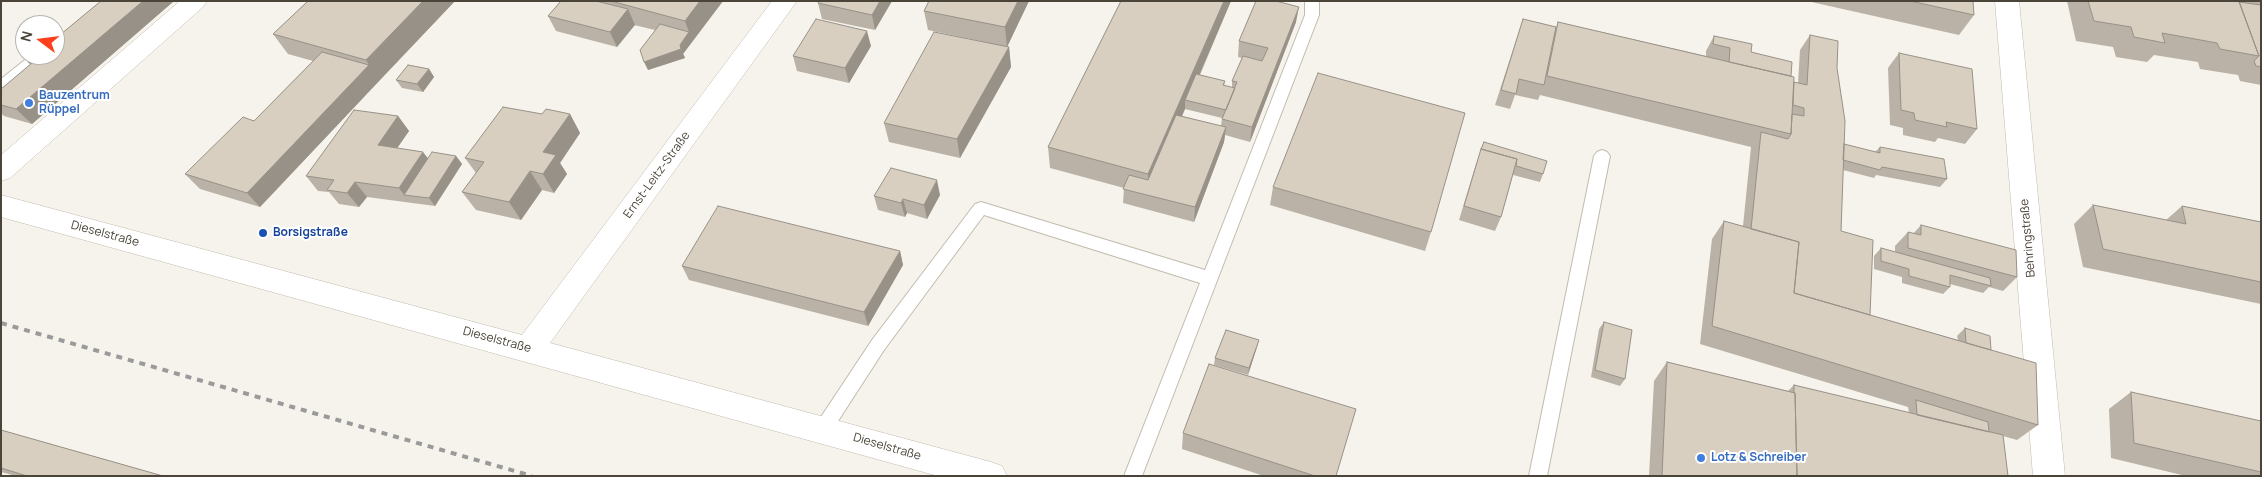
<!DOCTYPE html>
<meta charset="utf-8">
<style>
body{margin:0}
#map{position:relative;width:2262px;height:477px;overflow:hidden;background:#f6f3ec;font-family:Manrope,sans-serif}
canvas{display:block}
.frame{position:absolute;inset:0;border:2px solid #4b4439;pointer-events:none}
.north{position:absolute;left:15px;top:15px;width:50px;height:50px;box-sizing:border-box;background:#fff;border:1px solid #b7b4b0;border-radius:50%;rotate:285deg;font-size:14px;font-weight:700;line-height:20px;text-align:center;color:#4b4439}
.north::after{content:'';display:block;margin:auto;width:18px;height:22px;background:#fc3f1d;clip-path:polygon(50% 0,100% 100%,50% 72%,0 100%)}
</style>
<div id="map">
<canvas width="2262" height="477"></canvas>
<div class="frame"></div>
<div class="north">N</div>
</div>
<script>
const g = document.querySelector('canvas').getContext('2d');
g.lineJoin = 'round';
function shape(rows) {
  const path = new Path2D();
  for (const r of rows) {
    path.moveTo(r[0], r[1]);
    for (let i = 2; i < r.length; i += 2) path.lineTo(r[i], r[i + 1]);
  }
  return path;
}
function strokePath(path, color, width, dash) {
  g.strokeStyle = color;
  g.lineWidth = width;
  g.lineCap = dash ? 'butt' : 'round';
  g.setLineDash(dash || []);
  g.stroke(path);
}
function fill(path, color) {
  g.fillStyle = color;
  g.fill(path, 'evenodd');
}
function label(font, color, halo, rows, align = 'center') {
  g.font = font + ' Manrope,sans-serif';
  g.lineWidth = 4;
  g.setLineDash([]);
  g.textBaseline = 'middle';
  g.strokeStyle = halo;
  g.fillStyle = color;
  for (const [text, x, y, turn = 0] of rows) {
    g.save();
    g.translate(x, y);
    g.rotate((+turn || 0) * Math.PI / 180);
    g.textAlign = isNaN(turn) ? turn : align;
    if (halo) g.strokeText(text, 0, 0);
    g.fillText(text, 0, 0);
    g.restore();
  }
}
const service = shape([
 [1305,1,1319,1,1319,15,1142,476,1124,476,1200,283,984,215,884,350,829,435,823,437,817,435,814,429,817,423,872,340,975,204,981,202,1205,270,1305,15,1305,1],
 [31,55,48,55,6,91,1,92,1,79,31,55],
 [1602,150,1607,152,1610,156,1547,476,1529,476,1594,156,1597,152,1602,150]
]);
const minor = shape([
 [180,1,207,1,203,7,10,178,1,181,1,155,180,1],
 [772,1,797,1,550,343,991,462,1002,466,1007,476,938,476,1,217,1,195,522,335,772,1],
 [1995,1,2019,1,2065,476,2033,476,1995,1]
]);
strokePath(service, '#c2bbae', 2);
strokePath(minor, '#c2bbae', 1);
fill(service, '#fff');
fill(minor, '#fff');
strokePath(shape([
 [1,323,532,476]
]), '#9a9a9a', 4, [6, 6]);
fill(shape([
 [101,1,174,1,32,124,4,116,1,113,1,89,30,65,28,62],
 [308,1,455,1,380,80,260,207,200,189,185,174,254,121,313,61,288,54,273,34],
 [561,1,723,1,683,54,685,58,648,70,655,30,634,25,617,47,556,31,548,16],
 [892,1,875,30,822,19,818,3],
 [929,1,1029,1,1007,47,1009,47,1011,67,960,158,889,142,884,123,980,41,928,30,924,11],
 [1121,1,1231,1,1200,75,1225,81,1224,86,1232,88,1232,81,1242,58,1238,57,1239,41,1296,22,1250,142,1225,135,1224,142,1194,222,1123,203,1124,188,1050,168,1048,147],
 [1185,109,1222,118,1221,126,1182,116],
 [1807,1,1973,1,1974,15,1959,35],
 [2067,1,2261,1,2261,85,2240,81,2238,75,2200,69,2198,62,2154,55,2147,62,2116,57,2113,47,2076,41],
 [1523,19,1556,27,1558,22,1706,56,1706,51,1714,36,1751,52,1791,76,1794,82,1798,83,1800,50,1810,35,1837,68,1844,144,1875,152,1880,147,1947,179,1940,187,1876,175,1874,178,1843,170,1841,231,1870,315,1958,340,1957,336,1965,328,1991,350,2038,425,2017,440,2003,436,2008,476,1649,476,1654,381,1667,362,1788,391,1794,385,1909,413,1908,407,1700,344,1712,239,1724,221,1743,226,1751,147,1540,95,1538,100,1515,95,1510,109,1495,105],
 [871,46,849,83,797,71,793,56],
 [1899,53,1977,129,1965,144,1938,138,1935,142,1903,135,1903,128,1890,125,1888,68],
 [429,69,434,77,423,92,402,88,396,80],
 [542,114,570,114,580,133,560,163,567,174,554,193,542,190,521,220,476,210,462,192,476,173,465,158],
 [398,116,409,131,397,148,428,158,456,156,462,164,435,206,367,197,359,207,339,204,329,192,318,191,306,176],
 [1484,142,1543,174,1540,182,1513,175,1501,217,1495,231,1459,220,1476,164],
 [1273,187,1431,232,1425,251,1270,205],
 [940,195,927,219,907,213,905,217,878,210,874,196],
 [2093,205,2166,220,2182,206,2261,222,2261,304,2083,267,2074,224],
 [1921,225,2017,277,2003,291,1989,287,1983,293,1950,284,1950,287,1943,294,1902,283,1902,277,1874,269,1874,256,1881,248,1895,252,1895,246,1908,232,1913,234],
 [900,251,903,265,868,326,689,280,682,266],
 [1604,322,1625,379,1620,386,1591,377,1599,329],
 [1257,347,1248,375,1214,365,1215,358],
 [2131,392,2261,421,2261,476,2186,476,2111,458,2109,409],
 [1,430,163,476,16,476,1,472],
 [1183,433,1336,476,1264,476,1182,449]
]), '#bab2a6');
fill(shape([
 [143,1,174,1,32,124,16,109],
 [423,1,455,1,380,80,260,207,247,193,369,65,366,60],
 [700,1,723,1,683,54,680,45,689,32,685,21],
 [880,1,892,1,875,30,872,15],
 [1018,1,1029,1,1007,47,1005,27],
 [1224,1,1231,1,1188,101,1185,100,1185,109,1148,195,1148,174],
 [1299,7,1296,22,1250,142,1252,127],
 [628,9,635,25,617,47,610,32],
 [867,31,871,46,849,83,845,68],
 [1009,47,1011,67,960,158,957,139],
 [681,49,685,58,648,70,644,62],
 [429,69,434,77,423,92,417,84],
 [570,114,580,133,560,163,567,174,554,193,543,174,543,152],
 [398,116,409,131,389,160,378,145],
 [1226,127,1224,142,1194,222,1195,207],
 [423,152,434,166,404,195,410,203,399,188],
 [456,156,462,164,435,206,429,198],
 [530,171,542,190,521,220,509,202],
 [937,180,940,195,927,219,924,205],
 [355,182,367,197,359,207,347,193],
 [903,199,907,213,905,217,901,203],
 [900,251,903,265,868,326,864,312],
 [1259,340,1257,347,1248,375,1249,368]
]), '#979187');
const building = shape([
 [101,1,143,1,16,109,1,105,1,89,32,63,28,62,36,55,55,55,55,39,101,1],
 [308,1,423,1,366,60,273,34,308,1],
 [561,1,596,1,628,9,610,32,548,16,561,1],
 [611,1,700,1,685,21,611,1],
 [819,1,880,1,872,15,818,3,819,1],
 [929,1,1018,1,1005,27,924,11,929,1],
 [1121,1,1224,1,1148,174,1048,147,1121,1],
 [1256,1,1276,1,1299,7,1252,127,1222,119,1237,82,1232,81,1243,56,1262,61,1268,48,1239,41,1256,1],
 [1910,1,1973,1,1974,15,1910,1],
 [2088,1,2239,1,2259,56,2220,49,2217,43,2162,33,2165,43,2134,37,2131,27,2094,21,2088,1],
 [2239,2,2261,5,2261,67,2256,66,2254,61,2259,56,2239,2],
 [816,19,867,31,845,68,793,56,816,19],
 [1523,19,1556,27,1544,85,1519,79,1516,94,1501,90,1523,19],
 [1558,22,1794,77,1791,134,1547,76,1558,22],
 [660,24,689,32,680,45,681,49,644,62,640,50,660,24],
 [934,32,1009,47,957,139,884,123,934,32],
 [1810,35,1838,41,1837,68,1845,121,1841,231,1873,240,1870,315,1794,293,1799,242,1751,229,1761,132,1788,139,1791,134,1792,114,1804,116,1804,108,1793,105,1794,82,1807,85,1810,35],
 [1714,36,1752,44,1751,52,1792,62,1791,76,1729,62,1730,48,1713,44,1714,36],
 [322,52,369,65,247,193,185,174,243,117,254,121,322,52],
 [1899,53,1972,69,1977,129,1946,122,1947,127,1915,120,1914,113,1901,110,1899,53],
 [408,65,429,69,417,84,396,80,408,65],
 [1318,73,1465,113,1431,232,1273,187,1318,73],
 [1196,74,1225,81,1223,85,1235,88,1226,110,1185,100,1196,74],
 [503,107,542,114,546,109,570,114,543,152,556,155,543,174,530,171,509,202,462,192,484,162,465,158,503,107],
 [354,110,398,116,378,145,423,152,399,188,355,182,347,193,327,190,334,180,306,176,354,110],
 [1176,115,1226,127,1195,207,1123,189,1129,175,1148,180,1176,115],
 [1484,142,1547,161,1543,174,1516,166,1517,159,1481,149,1484,142],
 [1844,144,1880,153,1880,147,1944,159,1947,179,1882,167,1880,170,1843,160,1844,144],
 [1481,149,1517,159,1501,217,1464,206,1481,149],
 [432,152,456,156,429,198,404,195,432,152],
 [891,168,937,180,924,205,903,199,901,203,874,196,891,168],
 [2093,205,2186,224,2182,206,2261,222,2261,282,2103,249,2093,205],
 [718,206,900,251,864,312,682,266,718,206],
 [1724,221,1799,242,1794,293,2036,363,2038,425,1712,326,1724,221],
 [1921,225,2016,250,2017,277,1908,248,1908,232,1921,235,1921,225],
 [1881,248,1990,278,1991,286,1950,275,1950,287,1909,276,1909,269,1881,261,1881,248],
 [1604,322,1632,330,1625,379,1595,370,1604,322],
 [1965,328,1990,336,1991,350,1966,343,1965,328],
 [1226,330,1259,340,1249,368,1215,358,1226,330],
 [1667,362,1795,393,1797,476,1662,476,1667,362],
 [1209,364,1356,409,1336,476,1315,476,1183,433,1209,364],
 [1794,385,2003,435,2008,476,1797,476,1795,393,1794,392,1794,385],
 [2131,392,2261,421,2261,472,2134,443,2131,392],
 [1916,400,1988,422,1989,432,1917,415,1916,400],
 [1,430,163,476,27,476,1,468,1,430]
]);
fill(building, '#d8cfc1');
strokePath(building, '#979187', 1);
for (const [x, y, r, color] of [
 [29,103,5,"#3f7fe0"],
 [263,233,5,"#1a4fb4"],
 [1701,458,5,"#3f7fe0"]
]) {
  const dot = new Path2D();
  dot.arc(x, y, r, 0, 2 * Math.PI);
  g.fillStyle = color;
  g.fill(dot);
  strokePath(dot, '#fff', 2);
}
label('bold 12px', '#366cbe', '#fff', [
 ["Bauzentrum",39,96],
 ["Rüppel",39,110],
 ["Lotz & Schreiber",1711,458]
], 'left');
label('12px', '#4b4439', '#fff', [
 ["Ernst-Leitz-Straße",657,175,-54],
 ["Dieselstraße",105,234,15],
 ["Behringstraße",2028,238,-95],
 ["Dieselstraße",497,340,15],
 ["Dieselstraße",887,447,16]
]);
label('bold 12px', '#164399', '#fff', [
 ["Borsigstraße",273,233]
], 'left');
</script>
